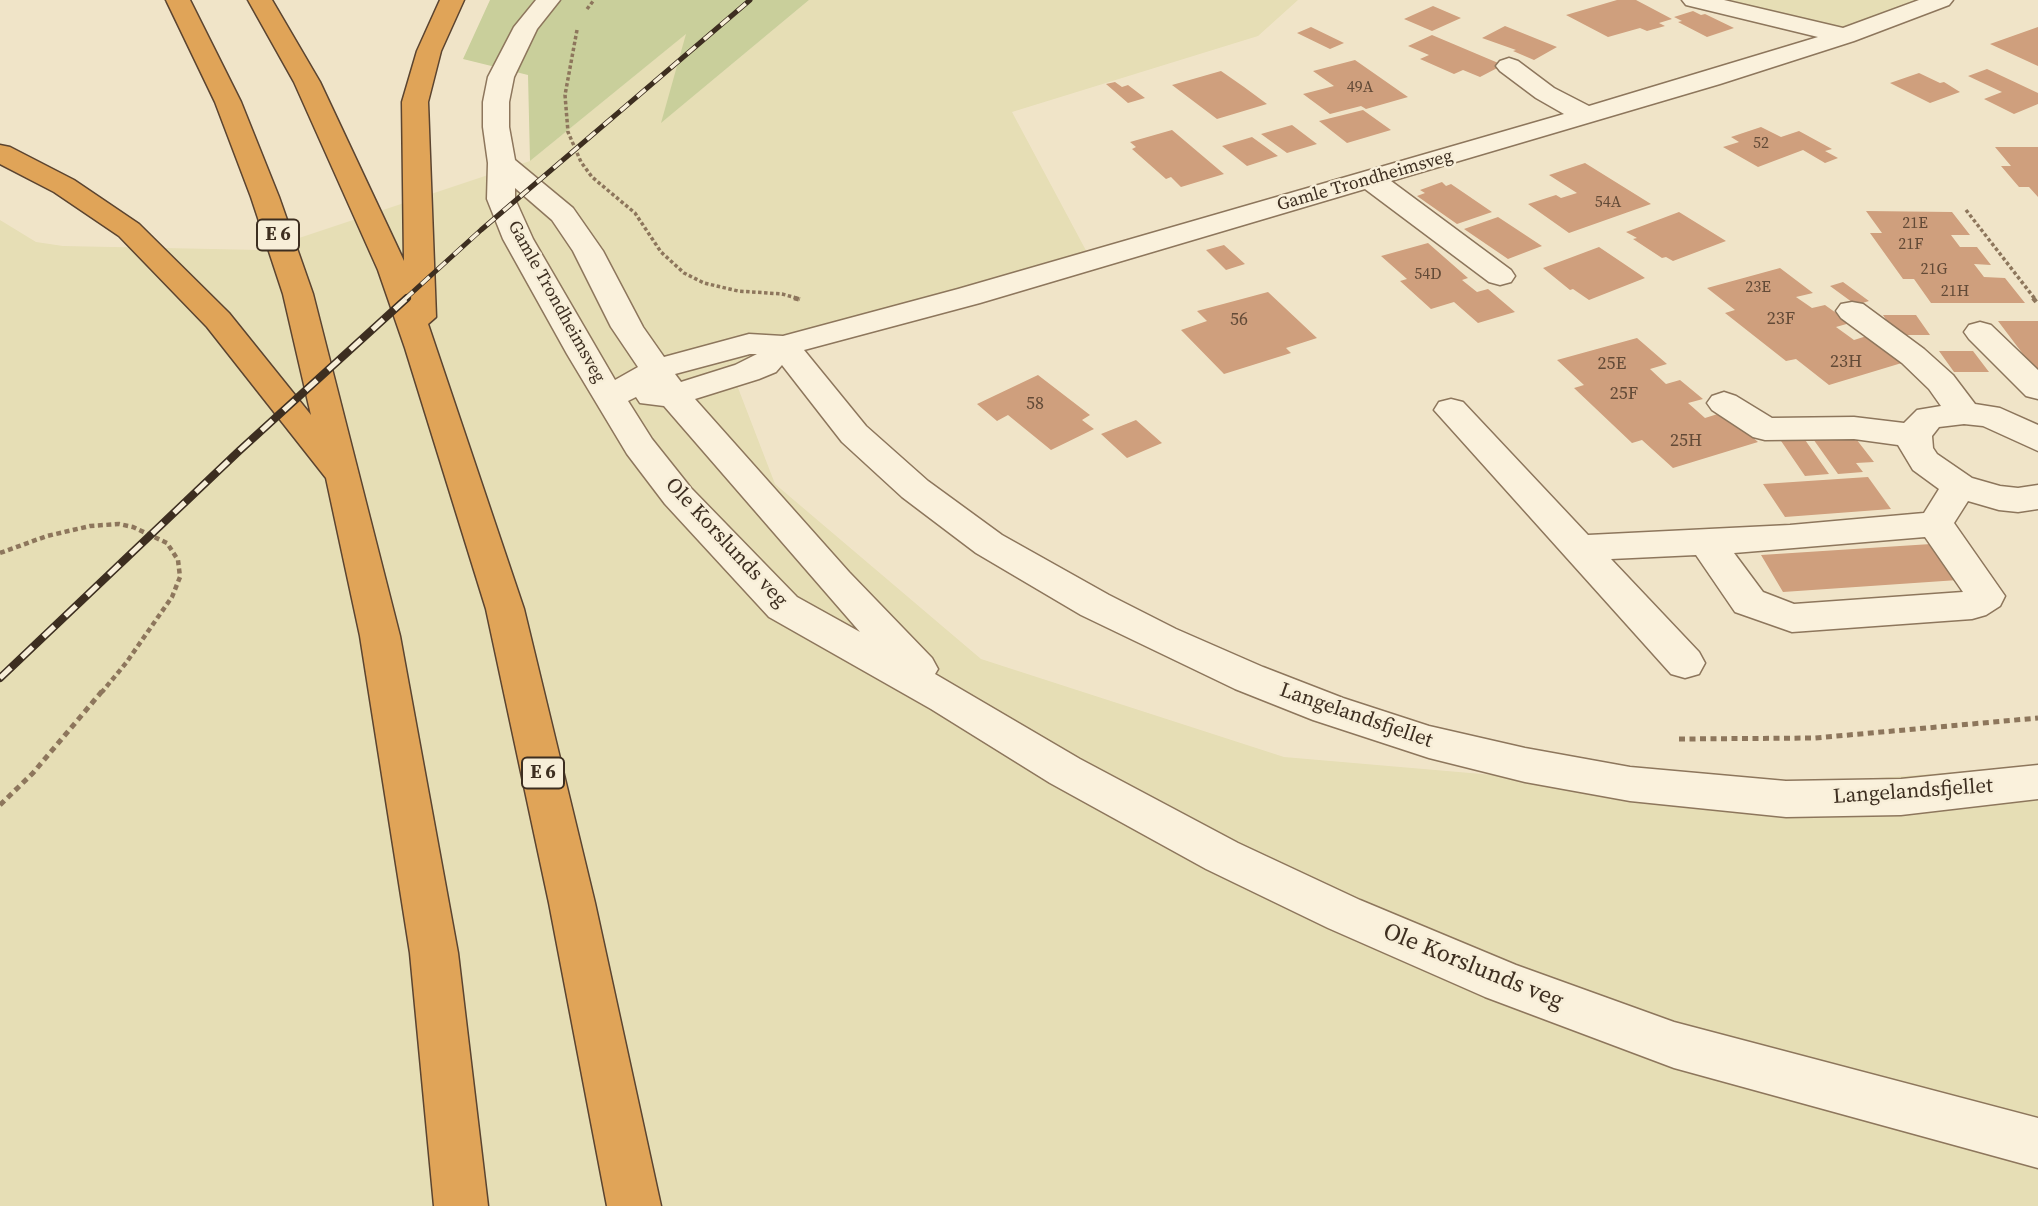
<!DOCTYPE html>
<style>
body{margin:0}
canvas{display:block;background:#f0e4c8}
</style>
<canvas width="2038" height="1206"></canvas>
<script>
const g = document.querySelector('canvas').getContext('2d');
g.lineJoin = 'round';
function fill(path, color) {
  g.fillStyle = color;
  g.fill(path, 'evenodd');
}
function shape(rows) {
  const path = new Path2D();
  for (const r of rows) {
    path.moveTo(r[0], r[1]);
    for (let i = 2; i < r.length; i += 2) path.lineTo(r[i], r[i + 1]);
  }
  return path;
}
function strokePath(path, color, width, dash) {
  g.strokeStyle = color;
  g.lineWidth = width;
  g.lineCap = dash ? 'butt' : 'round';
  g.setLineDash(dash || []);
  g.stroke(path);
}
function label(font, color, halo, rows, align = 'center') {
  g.font = font + ' "Source Serif 4",serif';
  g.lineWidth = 5;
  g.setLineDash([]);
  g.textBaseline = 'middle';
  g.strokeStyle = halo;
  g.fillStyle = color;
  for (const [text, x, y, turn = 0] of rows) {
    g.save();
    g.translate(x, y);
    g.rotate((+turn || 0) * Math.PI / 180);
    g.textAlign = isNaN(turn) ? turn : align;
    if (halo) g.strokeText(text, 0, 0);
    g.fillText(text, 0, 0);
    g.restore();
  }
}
fill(shape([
 [809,0,1298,0,1258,36,1012,112,1090,258,842,334,735,380,775,484,981,659,1284,757,1691,792,2038,766,2038,1206,0,1206,0,220,36,242,63,246,263,250,530,161,687,33,662,122],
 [1680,0,1944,0,1844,34]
]), '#e6deb5');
fill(shape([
 [490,0,809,0,661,123,686,34,530,161,528,75,463,59]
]), '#c9cf9b');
fill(shape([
 [1617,0,1636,0,1672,19,1659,23,1665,26,1647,31,1640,28,1608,37,1566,15],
 [1433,6,1461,18,1432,31,1404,19],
 [1693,11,1701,15,1705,14,1734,28,1707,37,1678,22,1682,21,1674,17],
 [1505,26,1557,47,1534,60,1513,51,1516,50,1482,38],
 [1311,27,1344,43,1330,49,1297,33],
 [2038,27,2038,66,1990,44],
 [1432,35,1503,65,1480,77,1463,70,1454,74,1420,59,1429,55,1408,46],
 [1355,60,1408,97,1366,109,1361,106,1330,114,1303,94,1334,86,1313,71],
 [1987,69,2038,93,2038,104,2014,114,1984,99,2002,92,1968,76],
 [1221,71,1244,87,1267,104,1217,119,1172,85],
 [1919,73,1940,83,1944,82,1960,92,1930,103,1890,83],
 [1115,82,1122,87,1128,85,1145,98,1128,103,1106,84],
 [1363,110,1391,130,1347,143,1319,121],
 [1292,125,1317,144,1287,153,1261,134],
 [1761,127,1781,137,1799,131,1832,149,1825,151,1838,158,1825,163,1803,150,1758,167,1723,147,1739,142,1731,137],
 [1172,130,1224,174,1181,187,1171,177,1166,179,1132,149,1136,147,1130,142],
 [1252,137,1278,156,1247,166,1222,146],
 [1995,147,2038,147,2038,197,2029,187,2019,187,2001,166,2011,166],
 [1585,163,1651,204,1569,233,1528,204,1556,195,1561,198,1577,193,1549,175],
 [1442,182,1446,186,1451,184,1492,212,1457,224,1417,196,1425,193,1420,190],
 [1866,211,1952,212,1970,235,1951,235,1960,247,1977,247,1991,265,1974,264,1984,277,2005,278,2025,303,1931,303,1914,279,1903,279,1870,233,1882,233],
 [1679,212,1726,241,1673,261,1666,257,1662,258,1633,239,1637,238,1626,232],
 [1498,217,1542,246,1508,259,1464,229],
 [1428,243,1468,278,1462,280,1477,292,1488,289,1515,312,1478,323,1454,302,1431,309,1400,281,1407,279,1381,256],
 [1224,245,1245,264,1226,270,1206,250],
 [1599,247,1645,278,1589,300,1573,289,1570,290,1543,268],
 [1780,268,1813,293,1796,297,1812,308,1825,305,1850,323,1836,327,1854,340,1870,335,1905,362,1829,385,1796,359,1786,361,1725,313,1735,310,1707,288],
 [1843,282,1869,301,1856,305,1830,286],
 [1268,292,1317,338,1286,348,1291,353,1224,374,1181,330,1207,321,1197,311],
 [1883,315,1916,315,1930,335,1896,335],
 [1998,321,2038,321,2038,374],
 [1637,338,1667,364,1650,369,1666,384,1680,380,1703,399,1688,403,1705,418,1724,412,1758,442,1673,468,1642,440,1632,443,1574,388,1584,385,1557,360],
 [1939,351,1973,351,1989,372,1954,372],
 [1038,375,1090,415,1082,420,1094,429,1051,450,1008,415,997,421,977,404],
 [1136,420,1162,443,1127,458,1101,434],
 [1853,435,1874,462,1856,463,1863,472,1838,474,1811,436],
 [1803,437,1829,474,1805,476,1779,438],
 [1868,477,1891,509,1785,517,1763,484],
 [1931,544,1958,580,1783,592,1761,555]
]), '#cf9f7d');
const minor = shape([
 [536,0,560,0,537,29,514,77,509,102,509,127,515,160,573,208,603,251,643,327,664,357,749,334,783,336,958,289,1564,114,1536,98,1500,71,1496,66,1500,61,1509,58,1518,61,1554,88,1589,106,1818,37,1686,5,1682,0,1724,0,1843,28,1919,0,1953,0,1949,5,1854,41,1720,84,1391,181,1511,270,1515,276,1511,282,1500,285,1489,282,1365,189,980,303,804,350,866,426,928,481,1002,535,1109,595,1176,629,1263,667,1343,698,1429,726,1525,748,1630,767,1786,781,1901,779,2038,765,2038,799,1901,815,1786,817,1630,801,1525,782,1429,758,1313,720,1235,689,1081,615,976,553,902,497,842,442,782,365,776,372,759,379,695,399,849,572,932,658,938,669,935,674,1080,759,1238,843,1360,900,1516,965,1674,1022,2038,1118,2038,1168,1674,1068,1485,997,1328,928,1206,869,1050,783,931,709,769,617,665,504,627,454,567,354,503,239,487,199,488,163,483,127,483,102,488,77,514,27,536,0],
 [515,188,552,220,573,251,611,327,638,367,615,380,533,239,515,199,515,188],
 [750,354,757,354,735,365,681,382,675,374,750,354],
 [636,397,640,403,664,406,860,632,797,597,691,488,652,439,628,401,636,397],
 [1852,302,1863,304,1924,349,1953,375,1975,404,2000,408,2038,425,2038,451,1983,426,1964,424,1939,427,1932,436,1933,448,1937,454,1972,478,2000,486,2018,488,2038,485,2038,509,2018,512,1999,510,1968,501,1954,523,2005,596,2000,606,1986,615,1972,619,1792,632,1735,612,1696,555,1611,559,1699,652,1705,663,1699,674,1685,678,1671,674,1434,410,1439,402,1451,399,1463,402,1588,535,1790,525,1924,513,1939,489,1913,470,1898,445,1854,439,1765,440,1753,437,1712,410,1707,403,1712,396,1724,392,1736,396,1772,418,1854,417,1904,423,1917,410,1941,406,1929,389,1902,363,1841,318,1836,311,1841,304,1852,302],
 [1925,537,1963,592,1794,604,1763,592,1734,553,1925,537],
 [1980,322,1991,325,2038,370,2038,399,2026,396,1969,339,1964,332,1969,325,1980,322]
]);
const highway = shape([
 [166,0,190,0,241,102,279,197,313,294,400,636,458,953,488,1206,434,1206,410,953,360,636,326,478,207,327,119,236,54,192,0,164,0,145,10,147,74,180,139,224,229,313,311,415,283,294,251,197,215,102,166,0],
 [248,0,272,0,320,82,404,261,402,102,417,51,440,0,464,0,441,51,428,102,436,317,428,324,524,609,595,903,661,1206,607,1206,549,903,486,609,405,348,378,270,294,82,248,0]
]);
strokePath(minor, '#8d765c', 3);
strokePath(highway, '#5b4430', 3);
strokePath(shape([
 [587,9,594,0],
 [577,30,565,95,568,132,581,162,592,177,635,213,661,252,684,273,704,283,738,291,782,294,800,299],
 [1966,210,2035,299]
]), '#8d765c', 3.5, [3.5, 2.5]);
strokePath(shape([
 [794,298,802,300],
 [2033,298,2038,304],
 [0,553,47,536,90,526,119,524,133,527,167,543,178,560,180,577,172,597,126,663,102,692]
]), '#8d765c', 4.5, [5, 3.5]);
strokePath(shape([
 [1679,739,1815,738,2038,718],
 [0,805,33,773,103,690]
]), '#8d765c', 5, [6, 4.5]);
fill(minor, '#faf1dc');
fill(highway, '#e0a458');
const railFar1 = shape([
 [405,299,481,230,750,0]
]);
const rail = shape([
 [0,678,239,451,407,298]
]);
strokePath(railFar1, '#3d2e20', 5);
strokePath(rail, '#3d2e20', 8);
strokePath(railFar1, '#f7eed8', 3.5, [11]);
strokePath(rail, '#f7eed8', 5, [15]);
label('16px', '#624a37', null, [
 ["49A",1360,88],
 ["52",1761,144],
 ["54A",1608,203],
 ["21E",1915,224],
 ["21F",1911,245],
 ["21G",1934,270],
 ["54D",1428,275],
 ["23E",1758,288],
 ["21H",1955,292]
]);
label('18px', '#3d2e20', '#f7eed8', [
 ["Gamle Trondheimsveg",1365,181,-16],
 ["Gamle Trondheimsveg",556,302,61]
]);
label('18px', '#624a37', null, [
 ["23F",1781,319],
 ["56",1239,320],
 ["23H",1846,362],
 ["25E",1612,364],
 ["25F",1624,394],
 ["58",1035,404],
 ["25H",1686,441]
]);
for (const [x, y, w] of [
 [278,235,42],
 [543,773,42]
]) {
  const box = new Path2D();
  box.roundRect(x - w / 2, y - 15.5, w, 31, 5);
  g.fillStyle = '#f7eed8';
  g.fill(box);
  strokePath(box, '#3d2e20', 2);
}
label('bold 19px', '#3d2e20', null, [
 ["E 6",278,235],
 ["E 6",543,773]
]);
label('21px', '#3d2e20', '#f7eed8', [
 ["Ole Korslunds veg",726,543,47],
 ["Langelandsfjellet",1356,716,19],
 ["Langelandsfjellet",1913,792,-4]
]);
label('24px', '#3d2e20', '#f7eed8', [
 ["Ole Korslunds veg",1473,967,22]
]);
</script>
